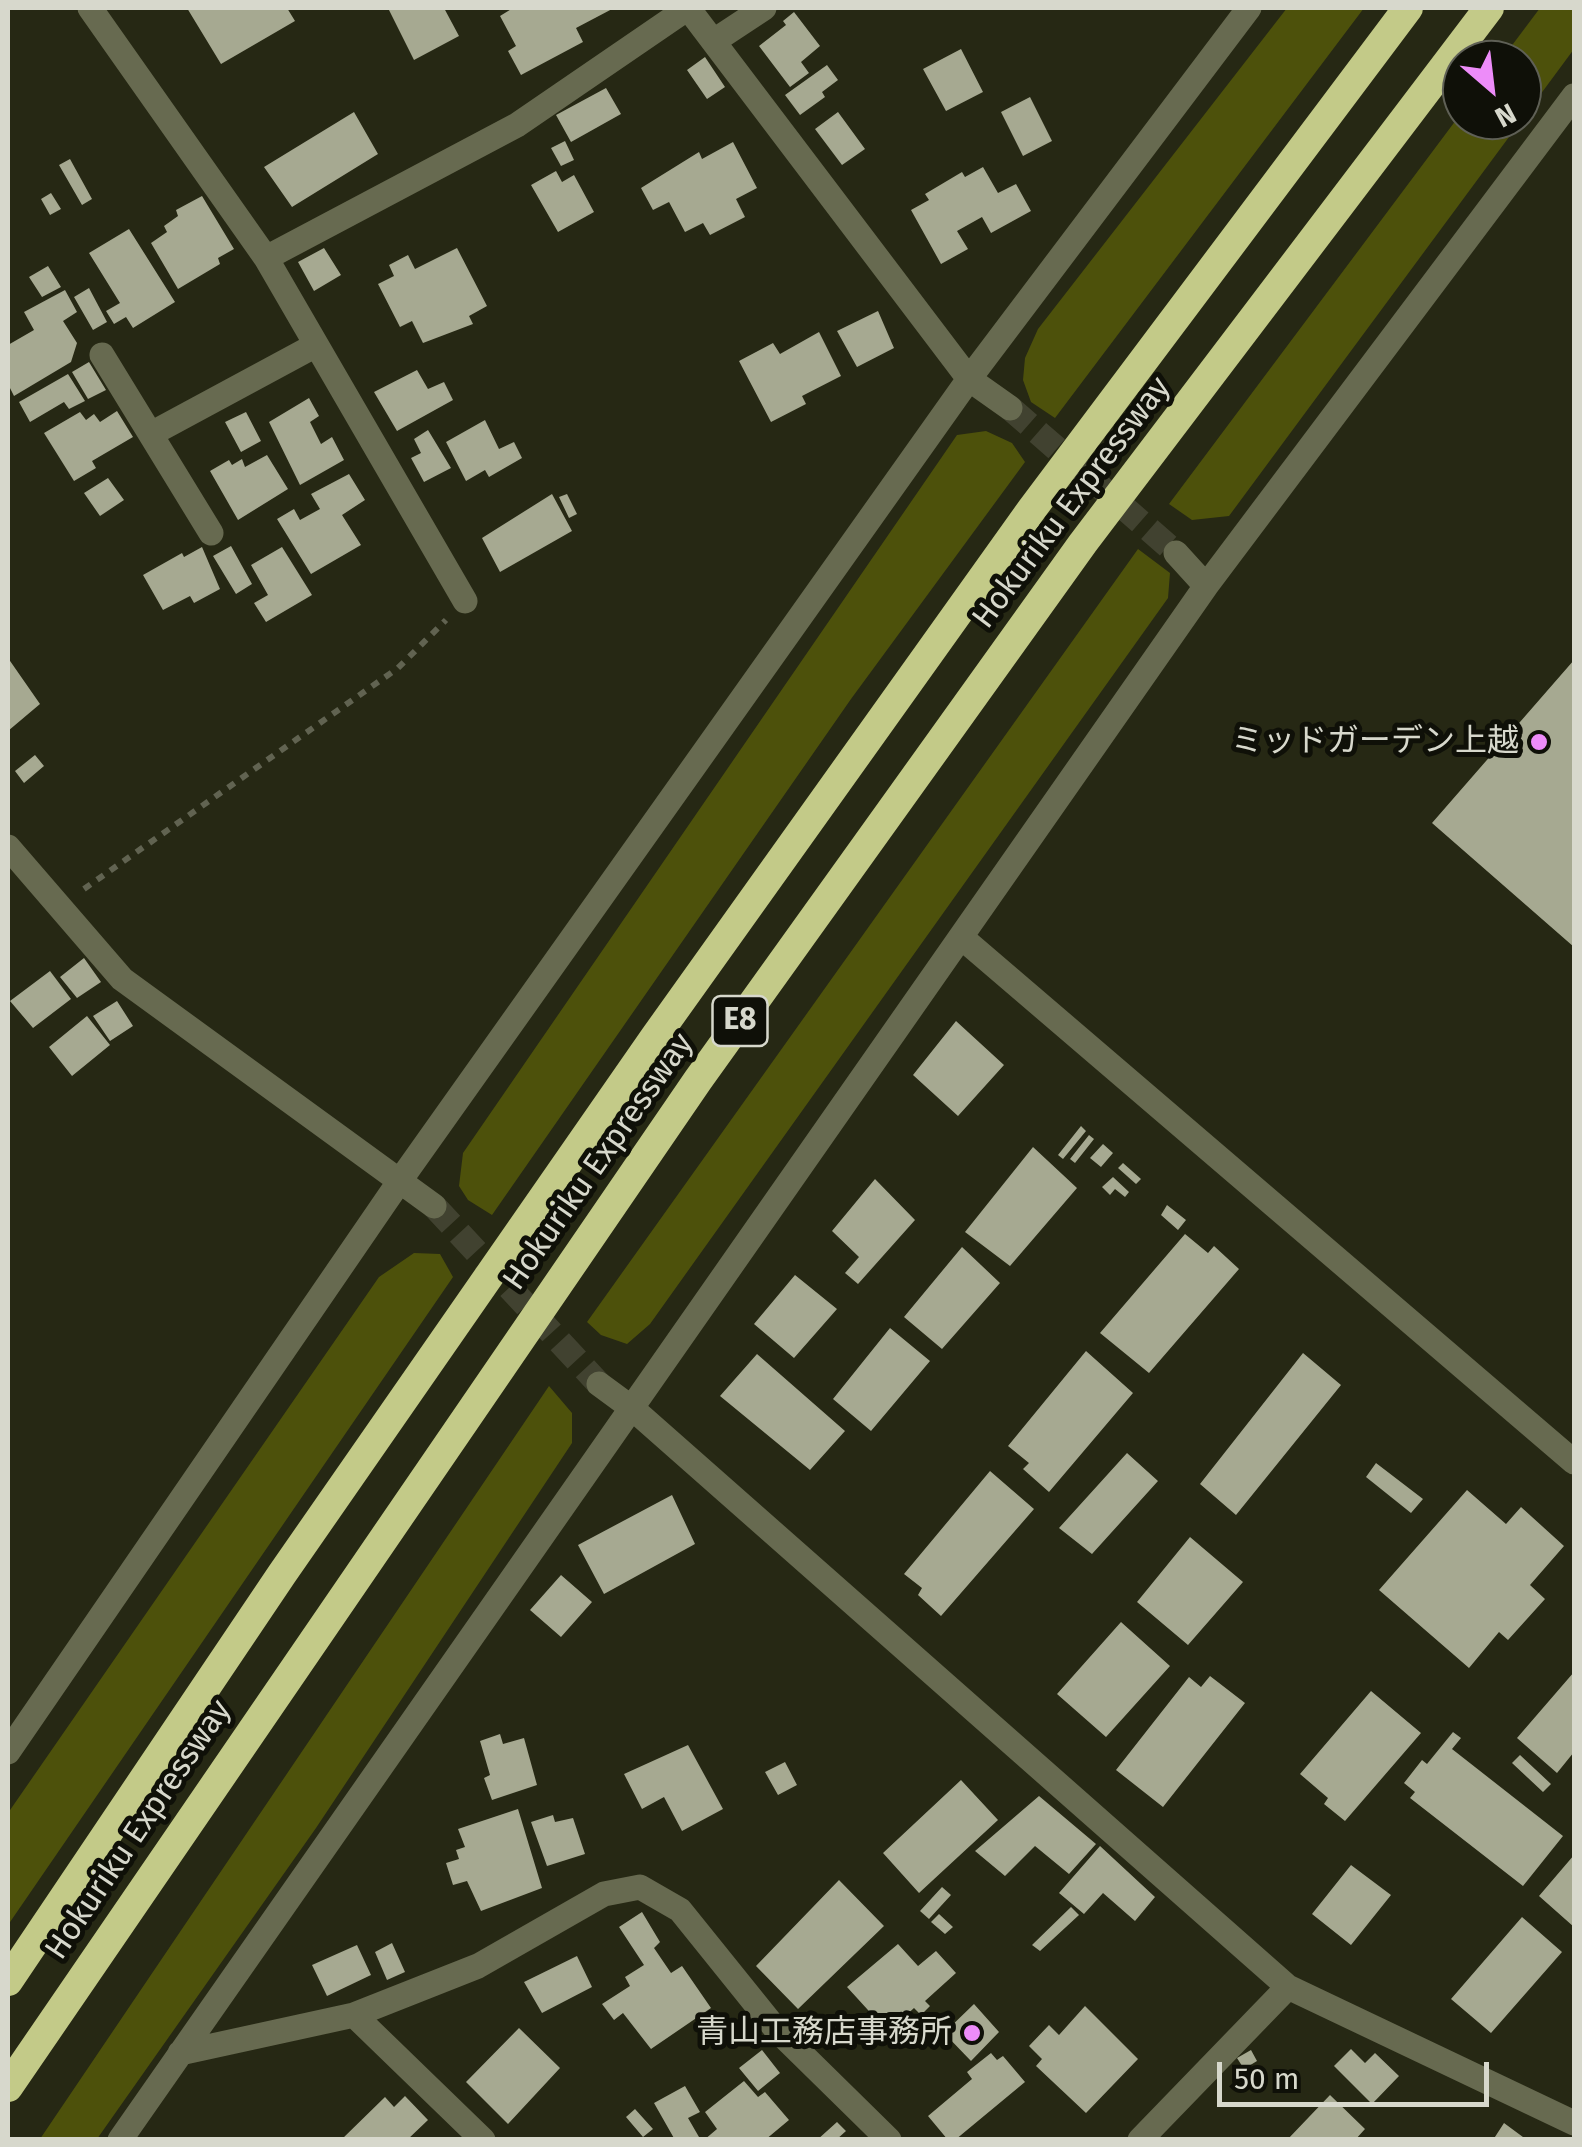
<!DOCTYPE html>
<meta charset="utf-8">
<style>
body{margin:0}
#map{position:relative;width:1582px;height:2147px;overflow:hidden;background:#262814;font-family:"Fira Sans",sans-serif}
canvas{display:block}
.frame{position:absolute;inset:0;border:10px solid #d7d8cc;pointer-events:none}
.north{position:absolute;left:1442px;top:40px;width:100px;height:100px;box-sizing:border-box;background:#0f1008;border:2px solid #5f6056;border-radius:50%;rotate:152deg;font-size:28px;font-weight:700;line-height:40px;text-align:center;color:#d7d8cc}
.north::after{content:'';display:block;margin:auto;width:35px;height:45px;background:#ed8cf9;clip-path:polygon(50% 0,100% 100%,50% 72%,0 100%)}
.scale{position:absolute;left:1217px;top:2062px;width:272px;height:45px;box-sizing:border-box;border:5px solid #d7d8cc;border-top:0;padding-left:12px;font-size:30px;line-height:35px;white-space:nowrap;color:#d7d8cc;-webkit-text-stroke:8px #0f1008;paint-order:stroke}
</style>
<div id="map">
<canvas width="1582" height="2147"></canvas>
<div class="frame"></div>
<div class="north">N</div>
<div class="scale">50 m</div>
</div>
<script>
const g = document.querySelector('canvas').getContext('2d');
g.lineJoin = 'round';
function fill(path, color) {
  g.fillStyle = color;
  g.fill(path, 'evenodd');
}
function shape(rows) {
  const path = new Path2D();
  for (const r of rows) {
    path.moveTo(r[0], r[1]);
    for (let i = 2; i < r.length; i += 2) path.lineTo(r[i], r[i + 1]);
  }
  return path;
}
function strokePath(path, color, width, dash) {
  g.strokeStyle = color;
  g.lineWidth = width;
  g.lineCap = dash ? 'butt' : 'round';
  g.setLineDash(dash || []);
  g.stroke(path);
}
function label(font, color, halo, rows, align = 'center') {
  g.font = font + ' "Fira Sans","Noto Sans JP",sans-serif';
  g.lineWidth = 10;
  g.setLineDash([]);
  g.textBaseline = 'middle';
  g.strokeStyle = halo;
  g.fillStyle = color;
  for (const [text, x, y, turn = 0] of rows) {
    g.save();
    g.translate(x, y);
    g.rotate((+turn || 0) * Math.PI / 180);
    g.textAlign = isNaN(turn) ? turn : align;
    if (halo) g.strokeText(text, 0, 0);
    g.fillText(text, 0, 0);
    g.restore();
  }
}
fill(shape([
 [1287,8,1364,8,1055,418,1031,402,1023,380,1025,358,1038,329],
 [1540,8,1574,8,1574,49,1229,516,1192,520,1169,504,1462,112,1462,120,1522,120,1522,60,1501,60],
 [986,431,1012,443,1025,462,851,699,492,1215,468,1200,459,1186,463,1153,957,435],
 [1138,549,1170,573,1168,598,650,1324,627,1344,601,1335,587,1322],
 [414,1253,440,1254,453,1277,8,1925,8,1813,379,1277],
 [549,1386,572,1413,572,1443,316,1828,97,2139,40,2139]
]), '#4d510b');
fill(shape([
 [187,8,287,8,295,21,221,64],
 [388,8,444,8,459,36,414,60],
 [513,8,614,8,576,28,583,42,521,75,508,51,516,46,500,16],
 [794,12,820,46,801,62,809,73,790,87,759,46,786,25,783,21],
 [961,49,983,92,946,111,923,69],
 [705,57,725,87,707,99,687,70],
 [827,65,838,80,822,92,825,97,800,115,785,95],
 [606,88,621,114,571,142,556,115],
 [1030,97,1052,141,1023,156,1001,112],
 [354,112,378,154,292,207,264,167],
 [838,112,865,149,842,165,815,129],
 [565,141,574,160,561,166,551,148],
 [733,142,757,188,736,199,745,217,710,235,703,223,685,232,669,202,653,210,641,188,699,152,702,159],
 [70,159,92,199,82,205,59,165],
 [983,167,998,193,1016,184,1031,211,991,233,982,217,957,231,968,249,941,264,911,210,929,200,925,194,962,172,965,177],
 [556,171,562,182,574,175,594,212,558,232,531,185],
 [51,193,61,209,50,215,41,199],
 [202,196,234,249,218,258,220,264,178,289,151,243,167,232,164,226,178,216,176,210],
 [129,229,175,302,133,328,126,317,114,324,106,311,120,303,89,253],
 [324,248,341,275,314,291,298,262],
 [457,248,487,306,469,316,473,324,423,343,412,321,400,327,378,284,394,276,389,265,408,255,415,269],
 [48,266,61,287,42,297,29,277],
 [89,288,107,322,93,330,74,297],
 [65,290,77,312,63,321,77,343,71,362,14,396,8,384,8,345,34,330,24,312],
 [878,311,894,348,857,367,837,331],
 [819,332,841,376,802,396,806,404,771,422,739,361,773,343,780,354],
 [89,362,106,390,88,399,72,372],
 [417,370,428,389,444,382,453,400,397,431,374,392],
 [68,374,85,401,69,409,64,402,30,422,19,402],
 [309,398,319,416,310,422,321,444,332,437,344,460,300,485,269,422],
 [117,411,133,437,92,461,96,468,74,481,44,433,80,412,86,420,94,414,100,422],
 [246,412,261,441,241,452,225,422],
 [485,420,499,449,514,442,522,458,489,477,485,470,466,481,446,442],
 [428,430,451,468,424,482,411,458,421,453,414,439],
 [267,455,288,489,238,520,210,471,229,460,232,465,242,459,245,467],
 [349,474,365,500,342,515,361,545,311,574,277,519,294,509,300,520,320,509,311,494],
 [108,478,124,500,100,516,84,493],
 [552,494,572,531,500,572,482,538],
 [567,494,577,514,569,518,559,497],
 [231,546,252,584,236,594,213,556],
 [202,547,220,589,194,603,190,596,163,610,143,575,182,553,184,557],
 [282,547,312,595,266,622,254,603,268,595,251,565],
 [8,658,40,704,8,731],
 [1574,660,1574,947,1432,823],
 [35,755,44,766,24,783,15,771],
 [84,958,101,982,77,998,60,977],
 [50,971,71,999,33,1028,10,1001],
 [117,1001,133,1026,110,1041,93,1016],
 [87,1016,110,1045,72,1076,49,1047],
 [956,1021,1004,1065,958,1116,913,1075],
 [1081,1126,1086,1131,1063,1159,1058,1155],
 [1089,1135,1094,1139,1075,1163,1070,1159],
 [1103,1144,1113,1153,1101,1167,1090,1158],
 [1033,1147,1077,1188,1010,1266,965,1232],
 [1123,1163,1141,1179,1136,1184,1118,1168],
 [1113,1177,1129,1192,1125,1197,1115,1189,1110,1195,1102,1187],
 [875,1179,915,1220,858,1284,845,1273,859,1257,832,1231],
 [1167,1205,1186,1220,1178,1230,1161,1215],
 [1185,1234,1208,1253,1214,1246,1239,1269,1149,1373,1100,1333],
 [962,1247,1000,1283,942,1349,904,1317],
 [795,1275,837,1309,794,1358,754,1324],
 [890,1328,930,1361,871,1431,833,1399],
 [1086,1351,1133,1393,1049,1492,1023,1469,1029,1463,1008,1446],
 [1303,1353,1341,1385,1236,1515,1200,1484],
 [757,1354,845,1431,810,1470,720,1396],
 [1127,1453,1158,1481,1092,1554,1059,1528],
 [1376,1463,1423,1499,1411,1513,1366,1477],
 [990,1471,1034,1509,941,1616,918,1595,922,1588,904,1574],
 [1467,1490,1506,1524,1521,1507,1564,1546,1530,1585,1545,1599,1508,1640,1499,1632,1469,1668,1379,1590],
 [672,1495,695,1544,604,1594,578,1545],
 [1190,1537,1243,1582,1188,1645,1137,1602],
 [561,1575,592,1602,561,1637,530,1610],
 [1121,1622,1170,1666,1106,1737,1057,1694],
 [1574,1672,1574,1752,1557,1773,1517,1738],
 [1210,1676,1245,1703,1163,1807,1116,1770,1189,1677,1201,1687],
 [1371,1691,1421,1733,1345,1821,1324,1804,1328,1798,1300,1774],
 [1453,1732,1461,1738,1452,1749,1563,1836,1523,1886,1410,1798,1415,1792,1404,1783,1422,1760,1427,1764],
 [500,1734,503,1744,524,1738,537,1785,492,1800,484,1778,490,1775,480,1741],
 [688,1745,723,1809,682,1831,664,1797,642,1809,624,1774],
 [1520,1755,1551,1784,1543,1792,1512,1763],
 [785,1762,797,1785,778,1795,765,1772],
 [961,1780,998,1820,919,1893,883,1853],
 [1039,1796,1096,1844,1069,1874,1035,1846,1005,1876,975,1851],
 [518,1809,542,1888,481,1911,467,1881,453,1885,446,1863,459,1859,456,1850,465,1847,458,1829],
 [553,1815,555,1822,573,1818,585,1854,547,1866,531,1822],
 [1100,1846,1155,1897,1135,1921,1103,1893,1084,1914,1059,1893],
 [1574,1855,1574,1927,1539,1896],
 [1351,1865,1391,1895,1351,1945,1312,1914],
 [839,1880,884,1926,798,2009,756,1966],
 [942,1887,951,1895,929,1919,920,1911],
 [1071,1907,1079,1915,1040,1951,1032,1945],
 [642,1912,660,1942,654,1948,671,1973,682,1966,711,2008,651,2049,623,2013,614,2020,602,2004,630,1986,625,1977,644,1965,619,1927],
 [939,1914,953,1927,945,1934,931,1922],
 [1522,1917,1562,1952,1491,2033,1451,1999],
 [392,1943,405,1972,387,1980,375,1952],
 [898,1944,918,1966,936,1951,956,1973,925,2001,930,2006,921,2015,914,2008,888,2032,847,1987],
 [357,1945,371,1975,327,1996,312,1965],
 [577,1956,592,1987,542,2013,524,1982],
 [974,2004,999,2032,971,2061,944,2033],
 [1085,2006,1138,2059,1086,2113,1036,2066,1042,2059,1029,2046,1049,2025,1059,2035],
 [519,2028,560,2068,508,2124,466,2082],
 [1351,2049,1365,2063,1375,2053,1399,2076,1372,2104,1334,2066],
 [762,2050,780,2073,758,2091,739,2068],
 [1251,2050,1257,2061,1244,2069,1237,2058],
 [991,2053,997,2060,1003,2056,1025,2082,955,2140,948,2140,928,2116,972,2079,967,2072],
 [744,2081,758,2097,765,2092,789,2120,765,2140,704,2140,717,2129,705,2112],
 [685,2086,700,2112,688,2118,699,2137,675,2140,654,2103],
 [1330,2095,1365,2129,1355,2140,1287,2140],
 [405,2096,428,2120,407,2140,341,2140,385,2097,394,2107],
 [635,2109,653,2129,643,2137,626,2117],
 [837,2122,846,2131,836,2140,817,2140],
 [1504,2123,1527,2140,1493,2140]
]), '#a6a991');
strokePath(shape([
 [1010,408,1176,553],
 [434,1206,599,1384]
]), '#414230', 25, [25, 12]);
strokePath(shape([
 [84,889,398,668,446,620]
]), '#616351', 6, [8, 8]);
strokePath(shape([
 [90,8,266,258,465,601],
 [688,8,969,379,1010,408],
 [714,41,764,8],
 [266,258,517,125,688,8],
 [102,355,211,533],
 [151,434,316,345],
 [1176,553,1206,586],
 [8,847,122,979,434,1206],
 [961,937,1574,1462],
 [599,1384,633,1409,1288,1987,1574,2123],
 [8,1752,399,1182,969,379,1249,8],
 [354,2015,483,2140],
 [180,2053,354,2015,478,1966,604,1894,640,1887,680,1910,775,2028,889,2140],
 [120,2140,1206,586,1574,96],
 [1140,2140,1288,1987]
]), '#676a50', 25);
strokePath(shape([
 [8,1981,282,1574,655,1037,1032,509,1408,8],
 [8,2087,698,1080,1083,543,1489,8]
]), '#c3ca88', 30);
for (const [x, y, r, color] of [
 [1539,742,10,"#ed8cf9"],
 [972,2033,10,"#ed8cf9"]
]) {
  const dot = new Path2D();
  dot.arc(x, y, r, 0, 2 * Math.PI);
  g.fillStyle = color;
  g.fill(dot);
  strokePath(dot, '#0f1008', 4);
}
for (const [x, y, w] of [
 [740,1021,55]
]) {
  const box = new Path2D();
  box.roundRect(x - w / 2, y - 25, w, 50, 8);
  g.fillStyle = '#0f1008';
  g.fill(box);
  strokePath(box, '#d7d8cc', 2.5);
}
label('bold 30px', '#d7d8cc', null, [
 ["E8",740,1021]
]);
label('32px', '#d7d8cc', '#0f1008', [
 ["Hokuriku Expressway",1072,503,-53],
 ["Hokuriku Expressway",599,1162,-55],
 ["Hokuriku Expressway",139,1830,-56]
]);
label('32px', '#d7d8cc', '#0f1008', [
 ["ミッドガーデン上越",1519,742],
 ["青山工務店事務所",952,2033]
], 'right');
</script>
